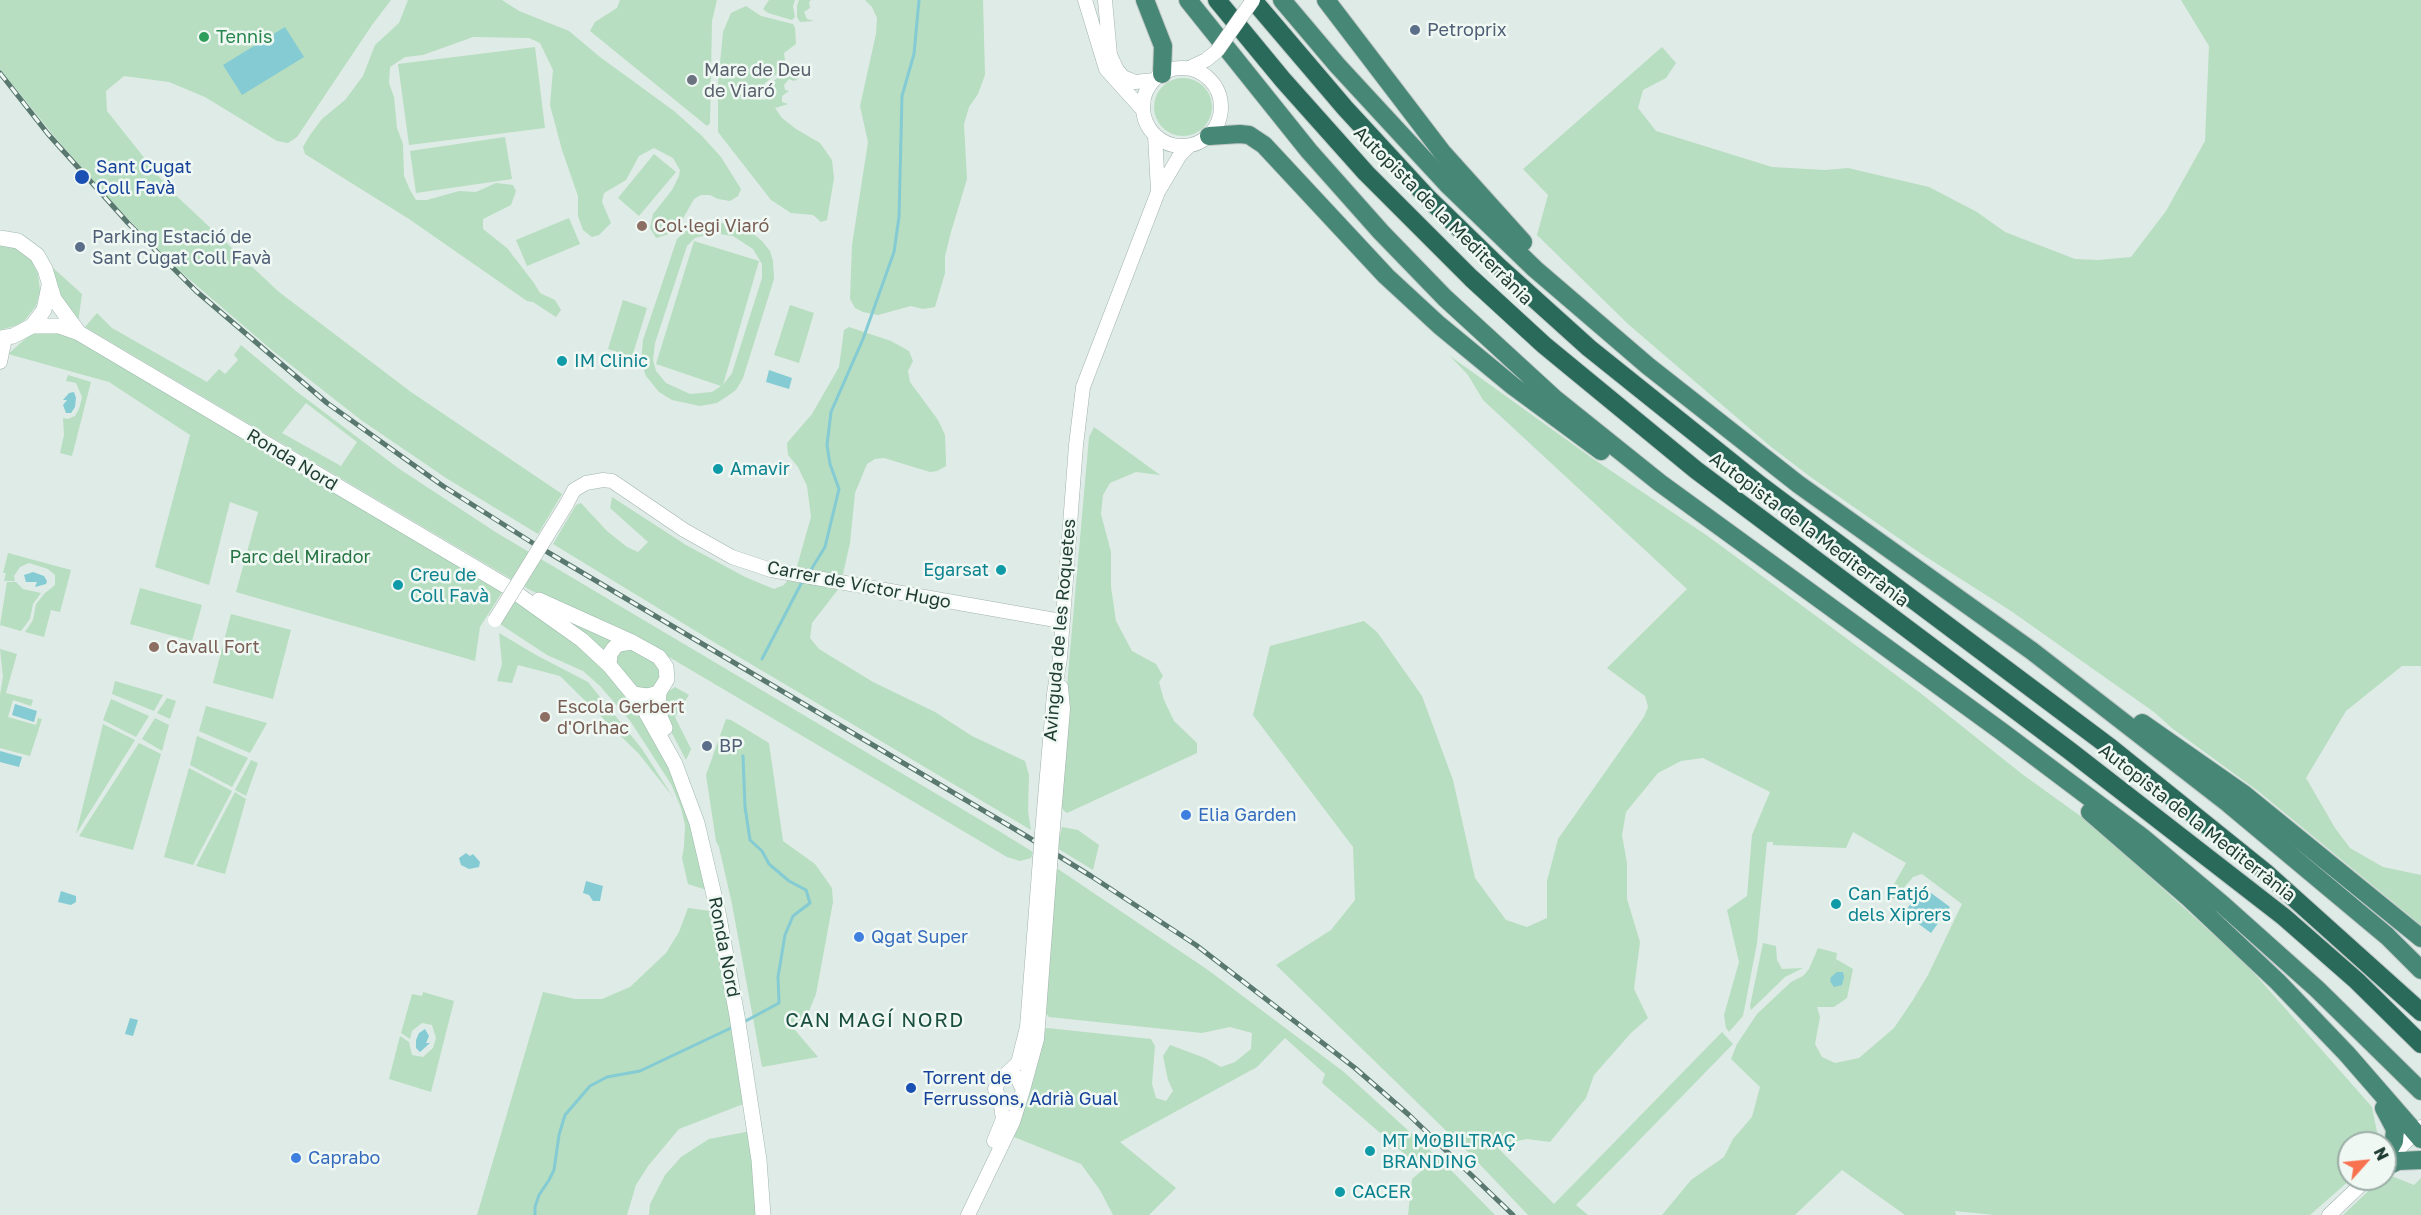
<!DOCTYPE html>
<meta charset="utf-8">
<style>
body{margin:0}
#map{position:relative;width:2421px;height:1215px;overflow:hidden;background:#dfebe6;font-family:"Golos Text",sans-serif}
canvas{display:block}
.north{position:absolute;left:2337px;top:1131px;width:60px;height:60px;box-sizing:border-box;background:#f0f8f4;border:2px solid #9cada7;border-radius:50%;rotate:63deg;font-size:16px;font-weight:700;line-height:24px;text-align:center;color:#1f3c33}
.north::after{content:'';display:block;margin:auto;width:21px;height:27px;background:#f9724f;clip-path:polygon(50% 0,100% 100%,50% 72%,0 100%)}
</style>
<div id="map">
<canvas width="2421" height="1215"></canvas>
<div class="north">N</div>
</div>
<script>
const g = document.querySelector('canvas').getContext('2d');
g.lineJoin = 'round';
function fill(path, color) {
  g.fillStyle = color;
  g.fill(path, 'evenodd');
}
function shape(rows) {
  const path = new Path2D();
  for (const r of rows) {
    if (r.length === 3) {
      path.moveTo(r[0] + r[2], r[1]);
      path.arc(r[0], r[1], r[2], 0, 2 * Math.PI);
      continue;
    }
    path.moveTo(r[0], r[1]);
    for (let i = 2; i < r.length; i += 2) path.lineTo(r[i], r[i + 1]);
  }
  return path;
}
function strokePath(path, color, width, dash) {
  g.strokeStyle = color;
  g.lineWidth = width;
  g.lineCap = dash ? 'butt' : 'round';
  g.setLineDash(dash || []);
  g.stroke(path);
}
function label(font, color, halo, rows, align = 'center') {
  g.font = font + ' "Golos Text",sans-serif';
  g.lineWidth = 5;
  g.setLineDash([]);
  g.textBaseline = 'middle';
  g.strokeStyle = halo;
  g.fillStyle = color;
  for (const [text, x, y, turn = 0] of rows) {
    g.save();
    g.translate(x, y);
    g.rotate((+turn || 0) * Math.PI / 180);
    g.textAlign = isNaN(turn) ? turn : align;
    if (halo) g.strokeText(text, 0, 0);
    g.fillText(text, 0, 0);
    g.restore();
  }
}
fill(shape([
 [0,0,391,0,372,25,297,137,288,143,277,141,205,97,169,82,124,76,106,91,107,111,169,189,279,292,411,392,562,494,538,534,446,478,361,420,273,351,175,267,109,199,54,136,0,69],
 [408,0,502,0,519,11,569,31,600,57,674,111,702,136,721,157,741,189,738,196,730,201,718,199,710,195,701,195,694,199,677,229,666,235,656,238,650,228,653,214,672,190,679,176,680,170,673,158,654,148,639,156,626,180,604,193,602,202,611,223,599,235,592,237,583,230,578,216,578,196,562,150,550,105,553,70,540,43,529,38,473,37,423,55,405,57,390,67,389,83,394,97,397,128,403,144,404,176,410,190,416,200,427,200,459,191,476,192,496,183,513,185,516,191,511,205,483,219,483,229,507,248,534,283,540,293,555,300,561,310,556,317,533,302,527,301,409,219,305,154,303,147,310,135,322,119,345,100,363,76,375,45,399,23],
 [620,0,717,0,712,21,710,123,707,126,590,31,595,22,617,8],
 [769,0,795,0,793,6,795,17,792,20,768,13,763,9],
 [799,0,811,0,809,2,810,8,804,12,807,19,814,21,800,22,797,17,797,6],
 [865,0,983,0,985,75,978,94,969,107,964,124,967,179,951,232,945,256,945,273,935,307,923,309,911,306,878,315,863,312,855,308,850,299,852,245,868,142,860,106,876,34,877,18,872,7],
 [2181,0,2421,0,2421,666,2402,666,2346,711,2306,778,2335,828,2350,848,2383,867,2421,875,2421,925,2258,791,2173,729,2154,712,2011,611,1920,553,1812,478,1770,446,1628,324,1537,235,1548,195,1523,169,1662,47,1676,63,1666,78,1643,90,1638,108,1656,131,1772,167,1825,170,1848,168,1929,187,1977,212,2005,232,2075,259,2098,260,2131,257,2166,211,2205,141,2209,46],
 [746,6,761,16,793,24,795,28,796,44,784,53,786,67,765,83,760,99,765,100,770,83,785,73,789,71,790,75,799,78,794,81,789,79,784,85,785,90,789,91,782,96,782,102,788,104,775,108,782,118,796,129,820,143,832,160,834,178,827,220,821,222,813,215,791,213,771,200,718,132,718,84,723,32,731,13],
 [535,47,545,128,409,145,398,64],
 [1183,107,29],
 [505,137,512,179,416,193,410,151],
 [654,154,676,172,639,216,618,198],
 [569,218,580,244,527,266,516,240],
 [712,222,737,225,751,232,762,241,770,251,773,261,774,279,743,378,736,390,729,395,717,403,700,406,672,400,659,392,646,376,641,362,643,340,677,239,688,229],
 [713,233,733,236,753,249,762,264,762,278,732,373,723,385,759,261,694,241,656,364,721,386,712,392,690,394,666,383,656,371,653,360,655,343,687,246,695,238],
 [0,243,16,247,32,261,38,274,40,291,36,306,25,320,18,325,0,330],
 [52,267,82,294,78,323,61,298],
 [623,300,647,308,632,357,608,349],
 [790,305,814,313,799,363,774,355],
 [97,313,112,328,207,382,219,369,225,374,238,360,234,355,241,345,296,391,398,468,497,533,999,831,1033,852,1031,858,1020,861,1007,857,620,628,530,590,85,327],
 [306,403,357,442,341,466,282,433],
 [849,327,891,341,909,351,913,361,908,371,910,382,938,420,945,435,946,461,946,466,937,471,930,472,884,458,875,459,867,464,855,493,850,543,840,587,812,623,810,638,819,649,873,682,935,712,972,736,1025,761,1029,775,1028,811,1031,830,717,644,553,544,576,505,581,503,607,531,627,547,638,552,648,542,610,508,612,497,686,545,745,577,774,589,784,585,796,570,811,517,807,486,798,467,788,455,787,443,812,414,839,367,844,330],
 [45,329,64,334,192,400,506,586,480,627,475,661,236,592,258,512,230,502,209,585,155,567,190,435,109,382,8,354,32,333],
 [1450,356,1592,458,1709,537,1919,692,2022,774,2090,823,2246,964,2372,1107,2378,1137,2376,1143,2349,1143,2349,1179,2351,1179,2310,1215,1994,1215,1955,1211,1956,1215,1905,1215,1842,1170,1795,1215,1662,1215,1691,1180,1724,1157,1733,1139,1752,1117,1760,1087,1731,1059,1737,1044,1757,1014,1791,982,1803,976,1809,969,1818,948,1837,953,1836,959,1853,969,1847,998,1834,1007,1817,1007,1820,1017,1815,1044,1822,1057,1835,1063,1859,1058,1894,1028,1913,1000,1928,975,1962,904,1922,874,1913,877,1894,899,1888,895,1906,863,1853,832,1846,848,1773,845,1773,842,1767,842,1757,943,1743,1016,1729,1032,1726,1028,1724,1015,1739,962,1727,910,1747,896,1752,835,1770,792,1703,758,1681,761,1658,773,1626,812,1622,835,1627,863,1627,899,1640,942,1634,989,1648,1018,1631,1033,1594,1075,1586,1098,1550,1142,1527,1139,1495,1145,1554,1204,1722,1032,1733,1044,1576,1205,1588,1215,1528,1215,1470,1154,1276,965,1331,930,1355,900,1353,847,1253,715,1270,646,1364,621,1377,632,1422,696,1453,780,1475,878,1506,920,1527,927,1547,918,1547,881,1558,839,1644,717,1648,707,1645,696,1607,668,1687,589,1483,400,1468,375],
 [68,375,91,382,72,456,60,453,64,435,63,418,68,419,75,416,79,409,82,397,76,383,66,381],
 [1094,427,1160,475,1136,472,1110,483,1103,495,1101,514,1111,552,1111,587,1116,621,1132,651,1156,664,1163,676,1159,682,1164,700,1174,721,1197,743,1197,753,1067,813,1063,810,1060,802,1068,674,1089,437],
 [8,553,71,570,60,612,51,610,44,637,25,632,33,620,36,604,45,593,55,585,55,575,48,569,29,563,20,567,14,576,15,581,4,581,6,573,3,573],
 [7,582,16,582,23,589,41,593,33,604,30,619,21,631,0,625],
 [140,588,202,605,192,641,130,624],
 [517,594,582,640,659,734,713,892,688,884,682,858,684,847,685,825,681,808,671,784,631,722,600,686,583,671,547,655,500,624],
 [550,610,618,640,605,653],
 [231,614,291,630,273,699,213,683],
 [499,633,536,655,588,682,642,749,673,797,639,754,560,676,518,665,512,683,497,681,502,664],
 [624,647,651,658,662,672,656,688,638,690,614,663,614,654],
 [0,649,17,654,6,693,33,700,31,706,13,700,8,717,36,725,38,718,42,719,30,756,0,748,0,695,3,677],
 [115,681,163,695,154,711,112,694],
 [675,687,689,695,675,717,691,749,686,760,664,718,663,695],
 [167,698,176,701,170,719,157,713],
 [111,699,149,716,136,737,103,720],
 [206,706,267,723,250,753,199,731],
 [155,718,169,725,162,751,142,739],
 [726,719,731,720,769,743,783,841,815,864,832,888,833,902,816,994,807,1016,794,1029,818,1057,762,1067,732,904,719,847,716,841,706,775],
 [103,724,135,740,76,834],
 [197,736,248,758,232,787,190,765],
 [139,743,161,754,133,850,79,836],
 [251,760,258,763,246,796,235,790],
 [189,768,232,791,193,865,164,857],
 [235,792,246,799,225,874,196,866],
 [1062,827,1078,830,1099,845,1093,870,1057,848],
 [1055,867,1208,970,1344,1072,1445,1164,1495,1215,1408,1215,1412,1179,1425,1168,1414,1162,1322,1083,1325,1074,1285,1038,1257,1067,1120,1142,1176,1188,1149,1215,1113,1215,1100,1190,1081,1164,1014,1137,1012,1134,1027,1103,1040,1054,1041,1031,1047,1028,1151,1039,1155,1046,1152,1084,1156,1098,1166,1101,1173,1091,1168,1080,1163,1056,1170,1045,1205,1058,1221,1067,1235,1062,1251,1049,1252,1033,1230,1027,1202,1033,1049,1017,1045,1012],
 [688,908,718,912,751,1101,679,1129,648,1166,636,1185,627,1215,477,1215,543,992,575,999,602,999,630,987,666,953,679,932],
 [1763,943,1776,946,1777,960,1782,969,1803,968,1785,977,1751,1010,1750,1006],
 [423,992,454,1001,431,1092,389,1079,400,1036,409,1042,412,1055,423,1057,433,1048,436,1038,432,1025,422,1023,412,1031,410,1039,401,1033,412,994,422,996],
 [751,1131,759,1215,649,1215,650,1204,665,1175,681,1157,709,1139],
 [2385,1176,2394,1177,2414,1185,2421,1178,2421,1215,2343,1215,2381,1179,2385,1179]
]), '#b7dec0');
fill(shape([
 [285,27,304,57,242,95,223,65],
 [769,370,792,378,789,389,766,382],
 [74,392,76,398,75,407,71,413,66,413,63,405,67,400,63,400,69,393],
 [33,572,44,576,47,581,46,584,35,587,37,582,26,582,24,575],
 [15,704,37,711,34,722,12,715],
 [0,751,22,757,19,767,0,762],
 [466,853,470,856,473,854,480,862,479,867,469,869,461,865,459,858],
 [586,881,603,886,600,901,593,901,589,895,583,893],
 [1923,887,1950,907,1931,933,1904,913],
 [61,891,76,896,76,902,71,905,58,902],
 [1837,972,1843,972,1844,977,1842,985,1834,987,1830,981,1831,977],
 [130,1018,138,1020,133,1036,125,1034],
 [425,1029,429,1036,426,1043,430,1043,420,1052,416,1048,416,1040,419,1033]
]), '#84cbd4');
strokePath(shape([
 [809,573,825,547,839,489,830,464,827,445,831,412,863,339,894,252,899,217,902,96,914,54,919,0],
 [762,659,803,580],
 [742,1023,779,1003,778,977,785,935,793,916,810,903,806,890,789,881,769,864,762,851,750,840,745,807,743,756],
 [535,1215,535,1207,539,1195,549,1180,554,1170,559,1135,565,1115,590,1086,607,1077,640,1071,733,1027]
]), '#84cbd4', 3);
const tertiary = shape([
 [1085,0,1106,69,1143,110],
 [1105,0,1110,55,1117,70,1123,77,1135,82,1154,80],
 [1182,107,39],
 [1189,68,1206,60,1217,51],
 [1155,135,1158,190],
 [0,362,5,338],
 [566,505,574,490,586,483,603,480,612,481,684,530,732,557,771,570,1061,621],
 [1042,833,1054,694,1060,658,1076,445,1083,387,1158,192,1180,155,1189,146],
 [1052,839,1063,709,1061,687],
 [1005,1075,1018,1063,1027,1027,1040,859],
 [1023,1090,1037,1039,1050,866],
 [994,1141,1003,1119,1000,1100],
 [2389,1158,2421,1127],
 [968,1215,1013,1122,1023,1090,1017,1077,1011,1074,1000,1078,995,1089,1000,1100,1011,1103,1019,1099],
 [2329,1215,2367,1179]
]);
const secondary = shape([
 [0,238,18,241,37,255,45,269,54,299,79,333],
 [32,326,59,326,79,333,506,586,582,640,610,666],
 [0,338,13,336,32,326,44,310,49,286],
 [539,600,632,642],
 [632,642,659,657,666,667,667,679,659,692,655,694,647,696,633,694,609,665,610,654,614,648,619,644,632,642],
 [659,692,658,712,665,728],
 [633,694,643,707,675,764,697,823,718,912,737,1016,759,1160,763,1215]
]);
const trunk = shape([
 [1145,0,1163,46,1162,74],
 [1188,0,1309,151,1381,232,1445,298,1554,398,1660,483,2001,731,2142,837,2223,905,2317,989,2421,1091],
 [1282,0,1337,65,1447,184,1535,269,1648,366,1798,484,2032,651,2229,804,2387,936,2421,970],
 [1326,0,1442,152,1523,242],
 [1209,136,1240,134,1249,135,1264,145,1386,276,1439,325,1513,386,1601,451],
 [2142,723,2245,795,2421,938],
 [2090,812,2189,898,2278,982,2347,1054,2421,1139],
 [2384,1108,2395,1129,2394,1141,2385,1157],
 [2385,1167,2398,1161,2421,1160]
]);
const motorway = shape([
 [1217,0,1283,80,1366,173,1471,278,1544,345,1696,470,2070,751,2284,917,2357,981,2421,1044],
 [1253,0,1345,108,1428,198,1498,266,1589,348,1760,485,2111,748,2265,872,2421,1012]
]);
strokePath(tertiary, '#a2b3ad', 15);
strokePath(secondary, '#9db8ad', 16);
strokePath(trunk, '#c0c8c6', 20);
strokePath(motorway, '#c0c8c6', 20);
strokePath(tertiary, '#fff', 14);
strokePath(secondary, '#fff', 15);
strokePath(trunk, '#468775', 18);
strokePath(motorway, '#2a6a5a', 18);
const rail = shape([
 [0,73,48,134,128,223,196,291,327,403,443,486,539,547,1023,834,1091,876,1196,945,1355,1068,1409,1115,1513,1215]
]);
strokePath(rail, '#59786f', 5);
strokePath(rail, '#f0f8f4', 3, [9]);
const tertiaryBridge = shape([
 [1217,51,1253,0],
 [495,620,566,505],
 [1040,859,1042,833],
 [1050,866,1052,839]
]);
strokePath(tertiaryBridge, '#a2b3ad', 15, []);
strokePath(tertiaryBridge, '#fff', 14);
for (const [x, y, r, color] of [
 [1415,30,6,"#5c6f8a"],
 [204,37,6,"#2e9e5b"],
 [692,80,6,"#6b7280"],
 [82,177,8,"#1a4fb4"],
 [642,226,6,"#8d6e63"],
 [80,247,6,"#5c6f8a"],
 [562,361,6,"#0f9aa8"],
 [718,469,6,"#0f9aa8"],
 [1001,570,6,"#0f9aa8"],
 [398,585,6,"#0f9aa8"],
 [154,647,6,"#8d6e63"],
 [545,717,6,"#8d6e63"],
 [707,746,6,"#5c6f8a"],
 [1186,815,6,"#3f7fe0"],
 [1836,904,6,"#0f9aa8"],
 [859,937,6,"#3f7fe0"],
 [911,1088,6,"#1a4fb4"],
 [1370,1151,6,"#0f9aa8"],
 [296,1158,6,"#3f7fe0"],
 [1340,1192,6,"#0f9aa8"]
]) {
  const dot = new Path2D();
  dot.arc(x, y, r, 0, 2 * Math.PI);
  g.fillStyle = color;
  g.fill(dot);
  strokePath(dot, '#f0f8f4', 2);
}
label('18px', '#4e5e75', '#f0f8f4', [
 ["Petroprix",1427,30],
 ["Parking Estació de",92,237],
 ["Sant Cugat Coll Favà",92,258],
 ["BP",719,746]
], 'left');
label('18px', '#27864d', '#f0f8f4', [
 ["Tennis",216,37]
], 'left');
label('18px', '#5b616d', '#f0f8f4', [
 ["Mare de Deu",704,70],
 ["de Viaró",704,91]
], 'left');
label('18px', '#164399', '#f0f8f4', [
 ["Sant Cugat",96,167],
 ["Coll Favà",96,188],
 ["Torrent de",923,1078],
 ["Ferrussons, Adrià Gual",923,1099]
], 'left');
label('18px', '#1f3c33', '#f0f8f4', [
 ["Autopista de la Mediterrània",1443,216,45],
 ["Ronda Nord",292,460,31],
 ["Autopista de la Mediterrània",1809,530,37],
 ["Carrer de Víctor Hugo",859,585,11],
 ["Avinguda de les Roquetes",1060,630,-85],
 ["Autopista de la Mediterrània",2197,823,38],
 ["Ronda Nord",724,947,79]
]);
label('18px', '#785e54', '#f0f8f4', [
 ["Col·legi Viaró",654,226],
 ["Cavall Fort",166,647],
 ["Escola Gerbert",557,707],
 ["d'Orlhac",557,728]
], 'left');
label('18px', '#0d838f', '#f0f8f4', [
 ["IM Clinic",574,361],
 ["Amavir",730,469],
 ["Egarsat",989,570,"right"],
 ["Creu de",410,575],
 ["Coll Favà",410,596],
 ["Can Fatjó",1848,894],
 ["dels Xiprers",1848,915],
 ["MT MOBILTRAÇ",1382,1141],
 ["BRANDING",1382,1162],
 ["CACER",1352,1192]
], 'left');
label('18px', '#277542', '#f0f8f4', [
 ["Parc del Mirador",300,557]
]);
label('18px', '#366cbe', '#f0f8f4', [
 ["Elia Garden",1198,815],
 ["Qgat Super",871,937],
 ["Caprabo",308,1158]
], 'left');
g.letterSpacing = '1.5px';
label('20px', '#1a4f40', '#f0f8f4', [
 ["CAN MAGÍ NORD",875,1021]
]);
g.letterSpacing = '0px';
</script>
